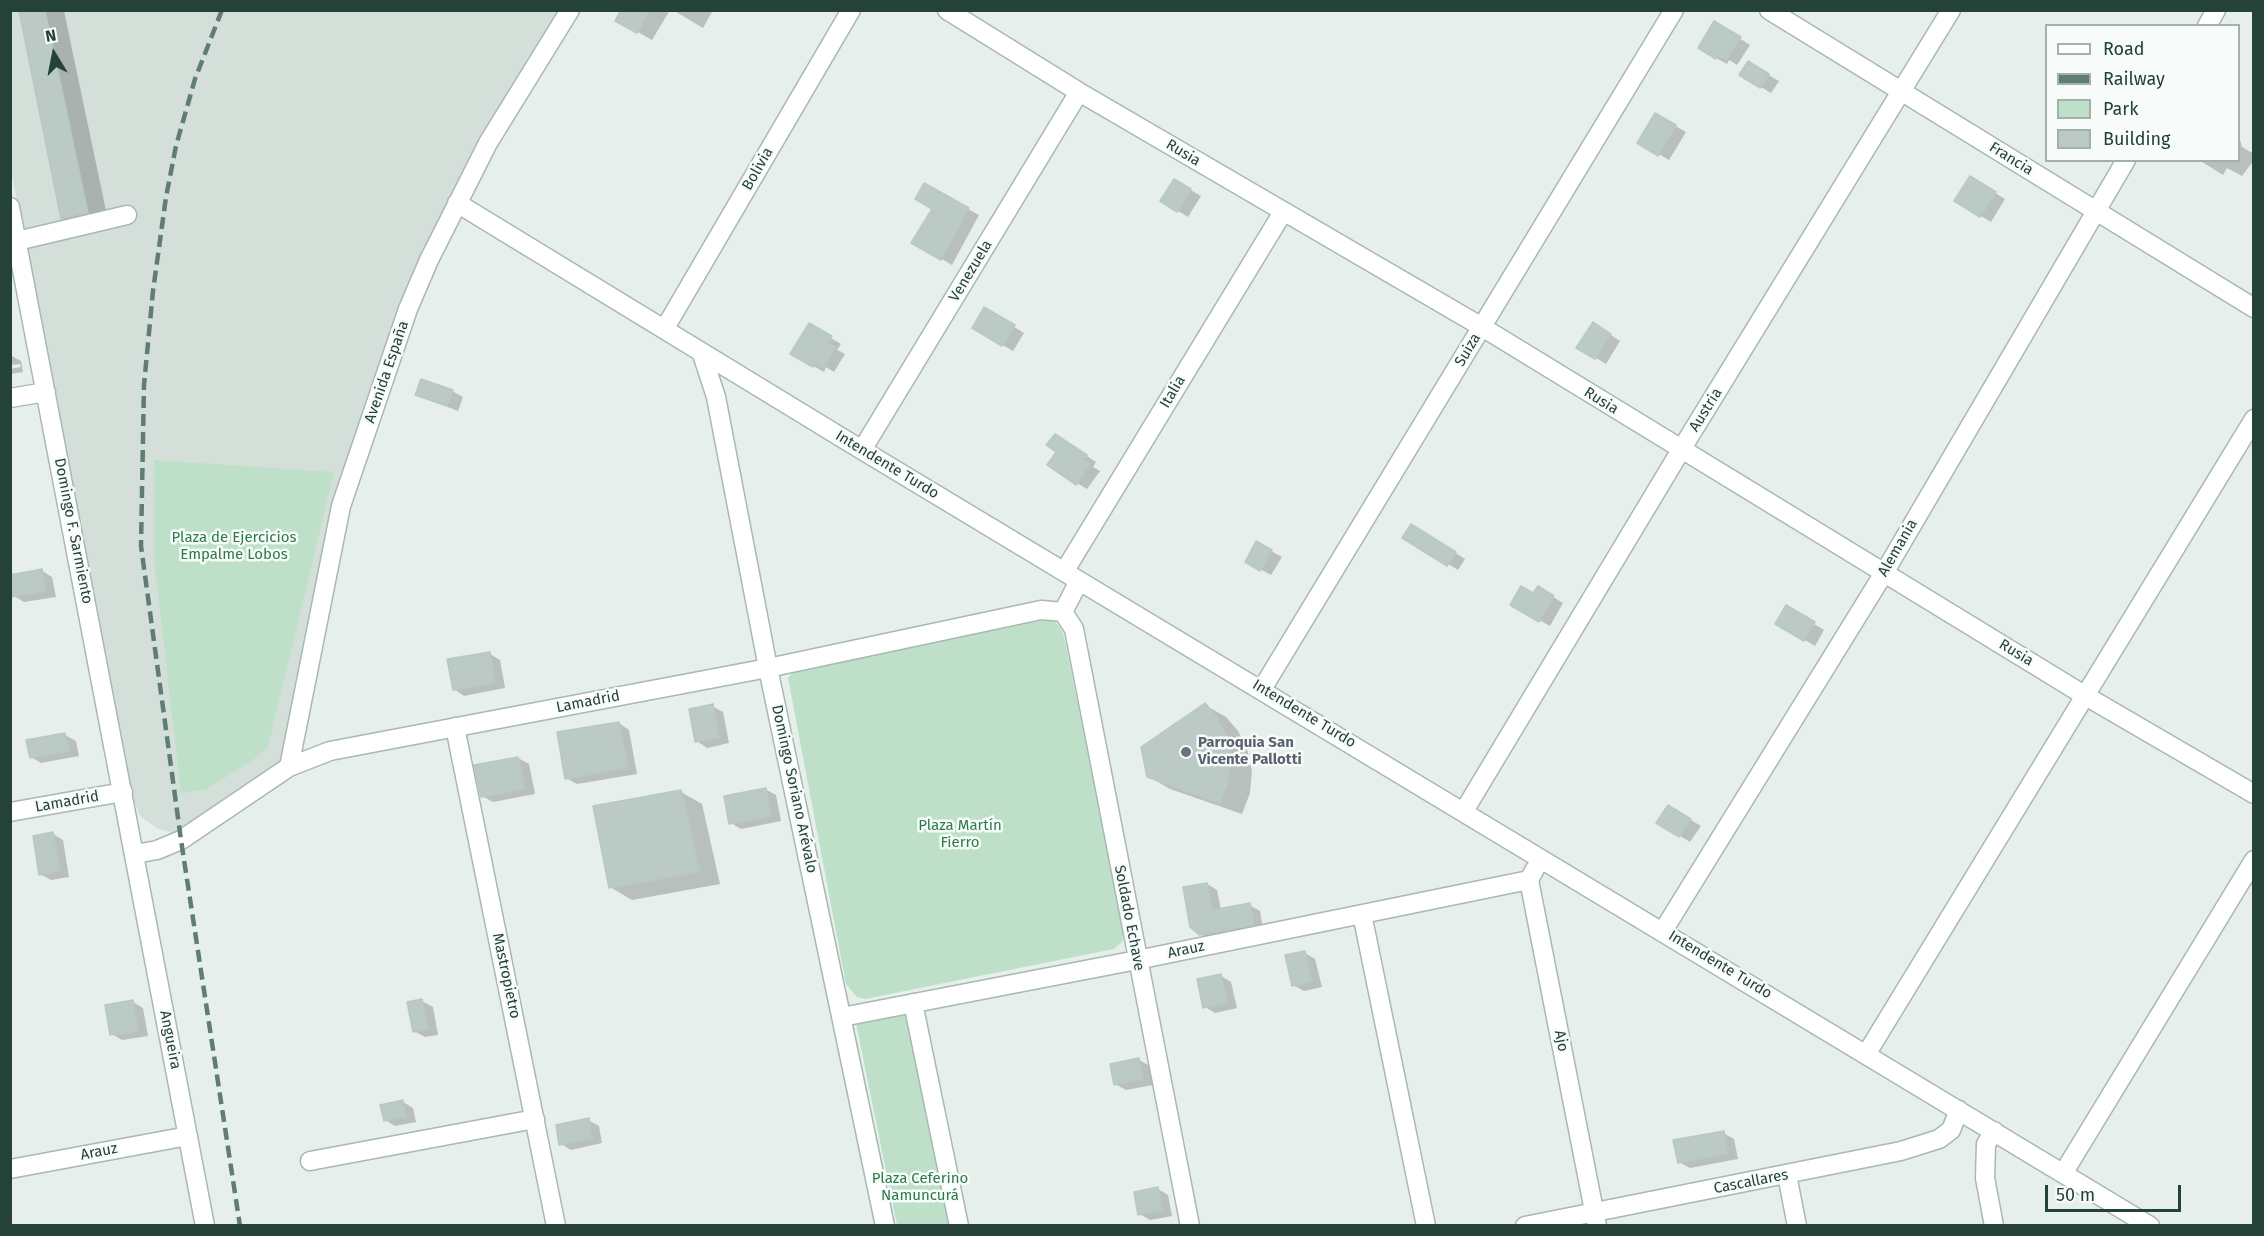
<!DOCTYPE html>
<meta charset="utf-8">
<style>
body{margin:0}
#map{position:relative;width:2264px;height:1236px;overflow:hidden;background:#e6efeb;font-family:"Fira Sans",sans-serif}
canvas{display:block}
.frame{position:absolute;inset:0;border:12px solid #24423a;pointer-events:none}
.legend{position:absolute;left:2045px;top:24px;width:195px;height:138px;box-sizing:border-box;background:#f7fbf9;border:2px solid #a3b1ad;margin:0;padding:8px 10px;list-style:none;font-size:18px;color:#24423a}
.legend li{display:flex;align-items:center;gap:12px;height:30px}
.legend b{width:30px;border:2px solid #a3b1ad}
.north{position:absolute;left:24px;top:24px;width:60px;height:60px;-webkit-text-stroke:4px #f7fbf9;paint-order:stroke;rotate:350deg;font-size:16px;font-weight:700;line-height:24px;text-align:center;color:#24423a}
.north::after{content:'';display:block;margin:auto;width:21px;height:27px;background:#24423a;clip-path:polygon(50% 0,100% 100%,50% 72%,0 100%)}
.scale{position:absolute;left:2045px;top:1185px;width:136px;height:27px;box-sizing:border-box;border:3px solid #24423a;border-top:0;padding-left:8px;font-size:18px;line-height:21px;white-space:nowrap;color:#24423a;-webkit-text-stroke:4px #f7fbf9;paint-order:stroke}
</style>
<div id="map">
<canvas width="2264" height="1236"></canvas>
<div class="frame"></div>
<ul class="legend">
<li><b style="height:8px;background:#fff"></b>Road</li>
<li><b style="height:8px;background:#5f7d75"></b>Railway</li>
<li><b style="height:16px;background:#bfe0c8"></b>Park</li>
<li><b style="height:16px;background:#bbcac4"></b>Building</li>
</ul>
<div class="north">N</div>
<div class="scale">50 m</div>
</div>
<script>
const g = document.querySelector('canvas').getContext('2d');
g.lineJoin = 'round';
function fill(path, color) {
  g.fillStyle = color;
  g.fill(path, 'evenodd');
}
function shape(rows) {
  const path = new Path2D();
  for (const r of rows) {
    path.moveTo(r[0], r[1]);
    for (let i = 2; i < r.length; i += 2) path.lineTo(r[i], r[i + 1]);
  }
  return path;
}
function strokePath(path, color, width, dash) {
  g.strokeStyle = color;
  g.lineWidth = width;
  g.lineCap = dash ? 'butt' : 'round';
  g.setLineDash(dash || []);
  g.stroke(path);
}
function label(font, color, halo, rows, align = 'center') {
  g.font = font + ' "Fira Sans",sans-serif';
  g.lineWidth = 5;
  g.setLineDash([]);
  g.textBaseline = 'middle';
  g.strokeStyle = halo;
  g.fillStyle = color;
  for (const [text, x, y, turn = 0] of rows) {
    g.save();
    g.translate(x, y);
    g.rotate((+turn || 0) * Math.PI / 180);
    g.textAlign = isNaN(turn) ? turn : align;
    if (halo) g.strokeText(text, 0, 0);
    g.fillText(text, 0, 0);
    g.restore();
  }
}
fill(shape([
 [10,11,571,11,488,143,354,467,287,757,185,829,171,832,158,829,140,816,133,799,11,170]
]), '#d4dfda');
fill(shape([
 [154,460,334,472,268,747,253,760,205,790,181,793,154,559],
 [1040,621,1054,621,1060,627,1064,636,1124,932,1122,942,1114,949,865,999,857,997,846,984,788,678,793,672,805,668],
 [913,1012,958,1225,897,1225,856,1023]
]), '#bfe0c8');
fill(shape([
 [21,10,64,11,109,225,84,230,63,218],
 [623,10,670,10,652,40,617,20],
 [673,10,713,10,703,28],
 [1725,29,1750,45,1737,65,1729,60,1727,64,1716,58],
 [1748,63,1779,81,1771,93,1741,75],
 [1656,115,1686,132,1669,160,1639,142],
 [2238,132,2242,147,2254,154,2254,160,2242,176,2227,168,2223,175,2199,160,2238,160],
 [1971,178,2005,199,1991,222,1956,201],
 [1175,181,1201,196,1188,217,1162,201],
 [925,185,979,215,952,265,913,242,934,208],
 [985,309,1024,333,1013,351,974,328],
 [1593,324,1620,341,1606,364,1578,347],
 [809,325,841,344,837,350,845,354,834,372,826,367,824,372,792,354],
 [10,355,21,361,23,372,10,374,10,369,21,367,20,364,10,365],
 [452,391,463,397,458,411,417,395],
 [1065,442,1096,462,1093,467,1100,471,1087,489,1077,483],
 [1422,532,1465,559,1458,570,1404,537],
 [1257,543,1282,557,1271,575,1247,562],
 [42,571,52,577,56,597,24,602,14,596],
 [1538,588,1563,603,1550,626,1512,605,1534,596],
 [1786,607,1824,630,1815,646,1777,623],
 [490,654,500,660,505,688,464,696,454,689],
 [1205,705,1226,717,1238,731,1247,749,1252,770,1250,793,1242,814,1170,789,1148,776],
 [712,706,723,712,729,743,707,748,697,741],
 [619,723,629,730,637,774,577,784,566,778],
 [65,735,76,741,79,756,41,763,31,757],
 [518,758,529,764,535,794,493,802,482,796],
 [765,789,776,795,781,821,741,829,731,823],
 [681,792,702,804,720,884,632,900,610,887],
 [1669,807,1701,826,1690,842,1658,822],
 [53,834,63,840,69,877,51,880,40,874],
 [1207,884,1217,890,1221,910,1249,905,1260,911,1263,930,1211,940,1200,934],
 [1305,953,1315,959,1322,987,1304,991,1293,985],
 [1221,976,1231,982,1237,1008,1215,1013,1205,1007],
 [422,1001,433,1007,438,1035,425,1037,414,1031],
 [133,1002,143,1008,148,1036,122,1040,112,1034],
 [1139,1060,1150,1066,1153,1085,1126,1090,1115,1084],
 [403,1102,413,1108,416,1122,395,1126,385,1120],
 [588,1120,599,1126,602,1143,571,1150,561,1144],
 [1723,1133,1734,1139,1738,1159,1690,1168,1679,1162],
 [1158,1189,1168,1195,1172,1216,1150,1220,1140,1214]
]), '#0003');
const building = shape([
 [19,10,45,10,88,213,61,219,19,10],
 [621,10,650,10,637,33,615,21,621,10],
 [1714,21,1741,37,1726,60,1718,55,1716,59,1698,48,1714,21],
 [1748,61,1769,74,1760,88,1739,75,1748,61],
 [1655,113,1676,125,1658,156,1637,143,1655,113],
 [1970,176,1996,192,1980,217,1954,201,1970,176],
 [1174,179,1191,189,1177,212,1160,201,1174,179],
 [924,183,969,208,941,260,911,243,932,209,915,199,924,183],
 [984,307,1015,325,1002,346,972,328,984,307],
 [1593,322,1611,334,1595,359,1576,348,1593,322],
 [809,323,832,336,828,343,836,347,823,368,815,363,813,367,790,354,809,323],
 [421,379,453,390,447,406,415,395,421,379],
 [1055,434,1087,455,1084,459,1090,464,1076,485,1047,465,1056,452,1046,445,1055,434],
 [1411,524,1456,552,1447,566,1402,538,1411,524],
 [1256,541,1272,550,1260,571,1245,562,1256,541],
 [42,569,46,591,12,597,10,575,42,569],
 [1521,586,1533,593,1538,586,1554,596,1539,622,1510,605,1521,586],
 [1786,605,1815,622,1804,641,1775,624,1786,605],
 [490,652,495,683,453,690,447,659,490,652],
 [1205,703,1217,717,1226,735,1231,757,1228,781,1220,803,1147,777,1141,747,1205,703],
 [713,704,719,738,695,742,689,709,713,704],
 [619,722,628,768,565,779,557,732,619,722],
 [65,733,69,751,30,758,26,740,65,733],
 [518,757,525,789,481,797,474,765,518,757],
 [766,788,771,816,729,824,724,796,766,788],
 [681,790,700,872,609,888,593,806,681,790],
 [1668,805,1691,819,1679,837,1656,823,1668,805],
 [53,832,60,871,39,875,33,836,53,832],
 [1207,883,1212,910,1250,903,1254,925,1199,935,1190,927,1183,887,1207,883],
 [1305,951,1312,981,1292,986,1285,955,1305,951],
 [1221,974,1227,1002,1203,1008,1197,979,1221,974],
 [422,999,428,1029,413,1032,407,1002,422,999],
 [133,1000,138,1031,110,1035,105,1005,133,1000],
 [1139,1058,1143,1079,1114,1085,1110,1064,1139,1058],
 [403,1100,406,1117,384,1121,380,1105,403,1100],
 [589,1118,592,1138,559,1145,556,1125,589,1118],
 [1724,1131,1728,1154,1678,1163,1673,1140,1724,1131],
 [1158,1187,1162,1210,1138,1215,1134,1192,1158,1187]
]);
fill(building, '#bbcac4');
strokePath(building, '#b8c9c2', 1.5);
const minor = shape([
 [947,10,1079,92,1482,327,2084,695,2254,794],
 [1769,10,2254,308],
 [2207,26,2216,10],
 [457,203,862,450,2150,1226],
 [10,207,205,1226],
 [17,241,127,215],
 [665,328,851,10],
 [702,354,716,397,768,668,885,1226],
 [10,398,46,392],
 [862,450,1079,92],
 [1064,572,1283,212],
 [1063,612,1074,629,1190,1226],
 [1063,612,1079,581],
 [1262,689,1674,10],
 [455,727,556,1226],
 [289,767,341,506,408,309,429,260,488,143,570,10],
 [1464,811,1681,450,1951,10],
 [10,812,123,792],
 [135,854,157,850,181,840,289,767,330,751,768,668,1041,610,1063,612],
 [1535,869,1529,880,1597,1226],
 [1362,914,1426,1226],
 [1663,931,1884,573,2126,160],
 [913,1003,959,1226],
 [842,1017,1137,960,1529,880],
 [1867,1053,2254,419],
 [1994,1131,1986,1144,1985,1178,1994,1226],
 [310,1161,535,1119],
 [10,1169,188,1136],
 [2064,1172,2254,860],
 [1787,1175,1797,1226],
 [1525,1226,1901,1151,1939,1139,1951,1130,1959,1110]
]);
strokePath(minor, '#a8b8b2', 21);
strokePath(minor, '#fff', 18);
strokePath(shape([
 [222,10,195,79,176,146,166,197,153,291,144,385,141,546,181,840,240,1226]
]), '#5f7d75', 4.5, [12, 6]);
for (const [x, y, r, color] of [
 [1186,752,6,"#6b7280"]
]) {
  const dot = new Path2D();
  dot.arc(x, y, r, 0, 2 * Math.PI);
  g.fillStyle = color;
  g.fill(dot);
  strokePath(dot, '#f7fbf9', 2);
}
label('15px', '#24423a', '#f7fbf9', [
 ["Rusia",1183,153,31],
 ["Francia",2011,159,32],
 ["Bolivia",758,169,-60],
 ["Venezuela",971,271,-59],
 ["Suiza",1468,350,-59],
 ["Avenida España",387,372,-71],
 ["Italia",1173,392,-59],
 ["Rusia",1601,401,32],
 ["Austria",1706,410,-58],
 ["Intendente Turdo",887,465,31],
 ["Domingo F. Sarmiento",73,531,79],
 ["Alemania",1898,548,-60],
 ["Rusia",2016,653,31],
 ["Lamadrid",588,702,-11],
 ["Intendente Turdo",1304,714,31],
 ["Domingo Soriano Arévalo",794,789,78],
 ["Lamadrid",67,802,-10],
 ["Soldado Echave",1129,918,79],
 ["Arauz",1186,950,-12],
 ["Intendente Turdo",1720,965,31],
 ["Mastropietro",506,976,78],
 ["Angueira",170,1040,79],
 ["Ajo",1561,1041,79],
 ["Arauz",99,1152,-11],
 ["Cascallares",1751,1182,-11]
]);
label('15px', '#2d7a4b', '#f7fbf9', [
 ["Plaza de Ejercicios",234,538],
 ["Empalme Lobos",234,555],
 ["Plaza Martín",960,826],
 ["Fierro",960,843],
 ["Plaza Ceferino",920,1179],
 ["Namuncurá",920,1196]
]);
label('bold 15px', '#5b616d', '#f7fbf9', [
 ["Parroquia San",1198,743],
 ["Vicente Pallotti",1198,760]
], 'left');
</script>
